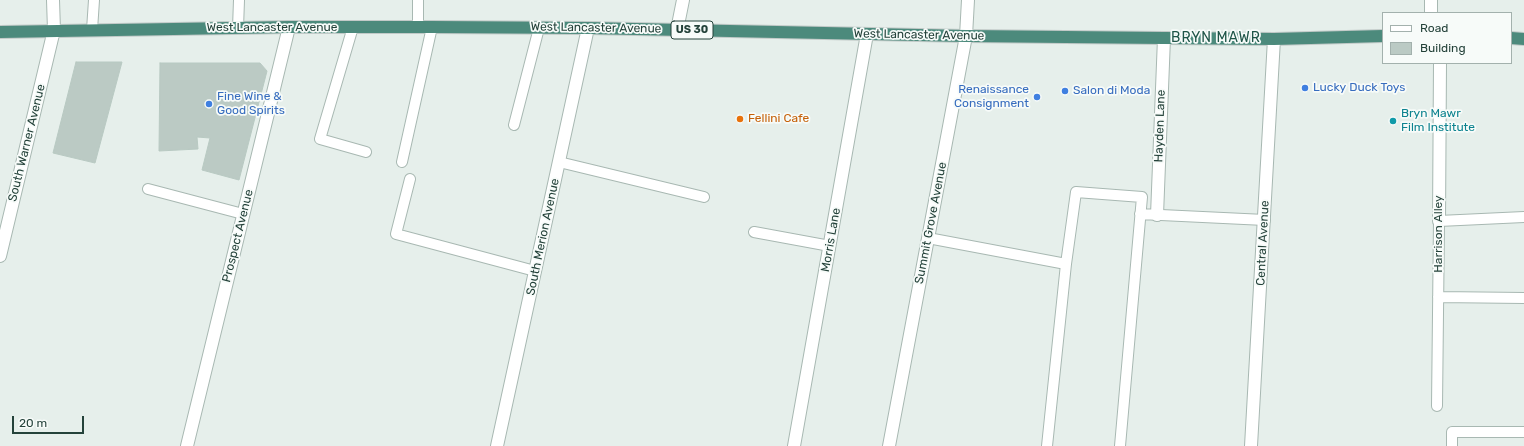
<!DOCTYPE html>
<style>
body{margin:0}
#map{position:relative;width:1524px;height:446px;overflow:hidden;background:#e6efeb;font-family:Rubik,sans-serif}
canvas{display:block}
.legend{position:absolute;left:1382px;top:12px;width:130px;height:52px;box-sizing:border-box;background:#f7fbf9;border:1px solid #a3b1ad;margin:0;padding:5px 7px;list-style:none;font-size:12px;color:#24423a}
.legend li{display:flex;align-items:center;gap:8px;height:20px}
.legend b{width:20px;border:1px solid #a3b1ad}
.scale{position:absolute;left:12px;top:416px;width:72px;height:18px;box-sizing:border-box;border:2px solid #24423a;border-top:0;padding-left:5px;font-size:12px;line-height:14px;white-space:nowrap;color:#24423a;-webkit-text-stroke:3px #f7fbf9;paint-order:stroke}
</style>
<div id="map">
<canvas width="1524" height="446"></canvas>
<ul class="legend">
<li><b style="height:5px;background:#fff"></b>Road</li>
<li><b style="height:11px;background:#bbcac4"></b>Building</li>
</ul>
<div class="scale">20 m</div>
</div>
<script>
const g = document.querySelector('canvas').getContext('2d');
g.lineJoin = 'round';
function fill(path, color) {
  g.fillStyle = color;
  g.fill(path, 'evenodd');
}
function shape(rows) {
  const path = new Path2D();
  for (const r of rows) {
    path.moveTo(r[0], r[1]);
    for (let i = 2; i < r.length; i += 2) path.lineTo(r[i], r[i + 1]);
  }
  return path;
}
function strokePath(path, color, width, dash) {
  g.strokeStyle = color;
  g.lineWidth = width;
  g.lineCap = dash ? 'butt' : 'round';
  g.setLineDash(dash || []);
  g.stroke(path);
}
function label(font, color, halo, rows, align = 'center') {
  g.font = font + ' Rubik,sans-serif';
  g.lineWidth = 3.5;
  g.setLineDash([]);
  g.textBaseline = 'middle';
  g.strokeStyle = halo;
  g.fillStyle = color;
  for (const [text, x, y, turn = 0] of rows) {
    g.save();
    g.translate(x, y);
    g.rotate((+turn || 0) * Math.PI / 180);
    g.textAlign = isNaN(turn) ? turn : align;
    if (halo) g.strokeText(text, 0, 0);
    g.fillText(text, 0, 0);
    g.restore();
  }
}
const building = shape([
 [76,62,122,62,95,163,53,153,76,62],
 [160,63,260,63,267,71,239,180,202,170,210,138,197,137,198,149,159,151,160,63]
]);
fill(building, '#bbcac4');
strokePath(building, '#b8c9c2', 1);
const service = shape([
 [418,0,418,28],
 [353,27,320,139,366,152],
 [238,28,239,0],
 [92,30,94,0],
 [514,125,539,28],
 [402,162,432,27],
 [559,162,704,197],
 [410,179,396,234,535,271],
 [148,189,243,214],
 [1140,214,1265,220],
 [754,232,830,246],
 [928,238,1066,264,1076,192,1142,197,1120,446],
 [1438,297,1524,298],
 [1437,406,1439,221,1524,217],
 [1047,446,1066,264],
 [1452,446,1452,432,1524,432]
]);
const pedestrian = shape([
 [1157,215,1164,38],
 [1439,221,1440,63]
]);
const minor = shape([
 [1431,13,1431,0],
 [677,30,683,0],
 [0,256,54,30,53,0],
 [187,446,289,27],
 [497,446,588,28],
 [794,446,867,34],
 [889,446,966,36,968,0],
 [1251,446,1274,39]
]);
const trunk = shape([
 [0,32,289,27,432,27,588,28,966,36,1164,38,1274,39,1383,36],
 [1511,38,1524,39]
]);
strokePath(service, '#a8b8b2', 12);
strokePath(pedestrian, '#a8b8b2', 14);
strokePath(minor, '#a8b8b2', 14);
strokePath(trunk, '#c2cac8', 14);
strokePath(service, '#fff', 10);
strokePath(pedestrian, '#fff', 12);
strokePath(minor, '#fff', 12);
strokePath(trunk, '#4c8a7c', 12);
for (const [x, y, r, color] of [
 [1305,88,4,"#3f7fe0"],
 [1065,91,4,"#3f7fe0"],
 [1037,97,4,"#3f7fe0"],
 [209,104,4,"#3f7fe0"],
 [740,119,4,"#e8710a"],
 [1393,121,4,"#0f9aa8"]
]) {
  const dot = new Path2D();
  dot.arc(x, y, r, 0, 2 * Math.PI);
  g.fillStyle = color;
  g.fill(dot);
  strokePath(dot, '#f7fbf9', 1.5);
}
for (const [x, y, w] of [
 [692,30,42]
]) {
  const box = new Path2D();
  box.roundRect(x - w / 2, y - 9, w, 18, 3);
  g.fillStyle = '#f7fbf9';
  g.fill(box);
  strokePath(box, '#24423a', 1);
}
label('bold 11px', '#24423a', null, [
 ["US 30",692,30]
]);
label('12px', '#24423a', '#f7fbf9', [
 ["West Lancaster Avenue",272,28],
 ["West Lancaster Avenue",596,28,1],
 ["West Lancaster Avenue",919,35,1],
 ["Hayden Lane",1160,126,-88],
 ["South Warner Avenue",27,143,-76],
 ["Summit Grove Avenue",931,223,-79],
 ["Harrison Alley",1439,234,-90],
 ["Prospect Avenue",238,236,-76],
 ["South Merion Avenue",543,237,-78],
 ["Morris Lane",831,240,-80],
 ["Central Avenue",1263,243,-87]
]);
label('12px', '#366cbe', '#f7fbf9', [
 ["Lucky Duck Toys",1313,88],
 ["Renaissance",1029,90,"right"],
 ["Consignment",1029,104,"right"],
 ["Salon di Moda",1073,91],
 ["Fine Wine &",217,97],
 ["Good Spirits",217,111]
], 'left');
label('12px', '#0d838f', '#f7fbf9', [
 ["Bryn Mawr",1401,114],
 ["Film Institute",1401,128]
], 'left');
label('12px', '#c56008', '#f7fbf9', [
 ["Fellini Cafe",748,119]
], 'left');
g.letterSpacing = '1px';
label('14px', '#1f5548', '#f7fbf9', [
 ["BRYN MAWR",1216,38]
]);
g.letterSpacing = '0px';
</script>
